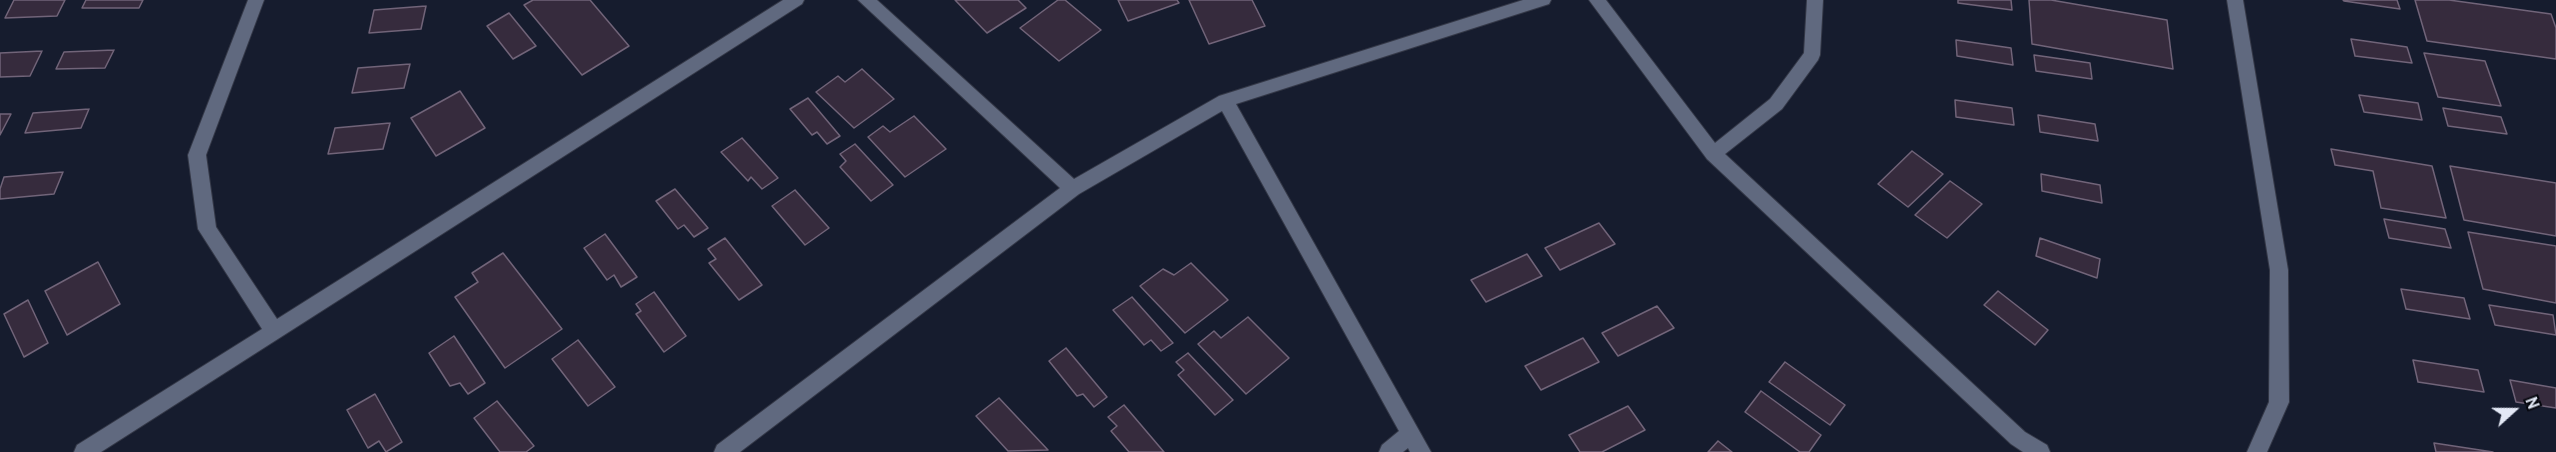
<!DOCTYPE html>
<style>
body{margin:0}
#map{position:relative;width:2556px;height:452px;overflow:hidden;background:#161c2e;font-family:Overpass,sans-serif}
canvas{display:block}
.north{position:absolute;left:2484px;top:380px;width:60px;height:60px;-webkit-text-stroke:4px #05070e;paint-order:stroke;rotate:69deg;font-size:16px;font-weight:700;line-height:24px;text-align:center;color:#e3e8f5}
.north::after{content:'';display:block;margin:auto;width:21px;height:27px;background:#e3e8f5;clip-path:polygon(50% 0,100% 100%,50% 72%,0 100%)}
</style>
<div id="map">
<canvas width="2556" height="452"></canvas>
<div class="north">N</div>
</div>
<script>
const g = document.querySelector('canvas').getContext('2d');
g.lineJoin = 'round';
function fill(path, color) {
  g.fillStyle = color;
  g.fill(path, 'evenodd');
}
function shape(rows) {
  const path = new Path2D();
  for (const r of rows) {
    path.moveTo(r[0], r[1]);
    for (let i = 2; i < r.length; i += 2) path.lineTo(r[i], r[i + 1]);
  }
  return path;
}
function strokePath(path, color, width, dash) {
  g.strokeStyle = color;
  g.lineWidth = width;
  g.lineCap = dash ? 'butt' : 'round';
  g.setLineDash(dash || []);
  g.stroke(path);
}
const building = shape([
 [14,0,65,0,57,16,5,18,14,0],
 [86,0,143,0,139,8,82,8,86,0],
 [533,0,590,0,629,46,582,75,524,5,533,0],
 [955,0,1018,0,1026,8,987,33,955,0],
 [1058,0,1065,0,1101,30,1059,61,1020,28,1058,0],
 [1118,0,1177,0,1179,3,1128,21,1118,0],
 [1189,0,1252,0,1265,26,1209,44,1189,0],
 [1958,0,2011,0,2012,10,1958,3,1958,0],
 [2029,0,2051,0,2167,20,2173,69,2032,44,2029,0],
 [2343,0,2397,0,2400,9,2344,1,2343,0],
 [2415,0,2449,0,2551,14,2556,28,2556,59,2427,41,2415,0],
 [426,6,421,29,369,33,374,10,426,6],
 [509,13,536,46,513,59,487,26,509,13],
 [2351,39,2407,47,2412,63,2355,56,2351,39],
 [1956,40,2011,48,2013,65,1957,56,1956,40],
 [114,50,105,68,56,69,64,52,114,50],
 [42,51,30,76,0,77,0,53,42,51],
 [2424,53,2485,61,2501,106,2438,97,2424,53],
 [2034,55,2090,63,2092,79,2036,71,2034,55],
 [410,64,404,88,352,93,358,68,410,64],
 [862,69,894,99,854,128,816,92,838,76,845,82,862,69],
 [460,91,485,128,436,156,411,118,460,91],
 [2359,95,2418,103,2422,120,2364,112,2359,95],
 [808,98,840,136,827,144,817,132,812,135,790,109,808,98],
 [1955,100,2012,108,2014,125,1956,117,1955,100],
 [2443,108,2501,117,2507,134,2448,126,2443,108],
 [89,109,81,128,25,133,33,113,89,109],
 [0,114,11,114,0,135,0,114],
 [2038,115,2095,124,2098,141,2040,132,2038,115],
 [914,116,946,149,905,177,868,137,883,126,890,132,914,116],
 [390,123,383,149,328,154,335,128,390,123],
 [742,138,778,178,762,189,751,177,748,181,721,152,742,138],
 [855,144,893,185,871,201,840,167,846,161,840,154,855,144],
 [2331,149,2432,166,2446,218,2381,208,2373,171,2335,165,2331,149],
 [1912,151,1943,174,1908,207,1878,184,1912,151],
 [2450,166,2556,183,2556,236,2464,220,2450,166],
 [63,172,54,194,0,199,0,189,4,177,63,172],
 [2041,174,2100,185,2102,203,2042,191,2041,174],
 [1950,181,1982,204,1947,238,1915,215,1950,181],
 [675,189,708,228,694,237,684,225,678,229,656,201,675,189],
 [795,190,829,228,805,245,772,206,795,190],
 [2384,219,2445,229,2451,248,2389,238,2384,219],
 [1599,223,1615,244,1560,270,1545,248,1599,223],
 [2468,232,2556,246,2556,303,2483,289,2468,232],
 [605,234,637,277,621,287,614,275,607,280,584,248,605,234],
 [725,238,762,285,739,300,709,263,716,259,708,249,725,238],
 [2040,238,2100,259,2097,278,2036,256,2040,238],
 [503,253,562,329,505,368,455,297,478,282,472,273,503,253],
 [1527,254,1542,276,1486,302,1471,280,1527,254],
 [98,262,120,304,67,335,45,291,98,262],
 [1191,263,1228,300,1185,333,1140,286,1163,269,1174,275,1191,263],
 [2401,289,2464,298,2470,319,2406,309,2401,289],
 [1998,291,2048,330,2035,345,1984,305,1998,291],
 [654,292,686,336,664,352,636,314,641,311,636,304,654,292],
 [1132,297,1173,343,1161,351,1151,340,1144,345,1113,310,1132,297],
 [28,300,48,343,24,357,4,314,28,300],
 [2489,305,2553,315,2556,335,2495,325,2489,305],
 [1657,306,1674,328,1618,356,1602,333,1657,306],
 [1248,317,1289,358,1246,394,1198,344,1214,331,1221,338,1248,317],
 [454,336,485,383,468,394,460,383,450,386,429,353,454,336],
 [1583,338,1599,362,1541,390,1525,366,1583,338],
 [578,340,615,387,588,406,552,359,578,340],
 [1066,348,1107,397,1094,407,1083,394,1077,396,1049,361,1066,348],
 [1188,353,1233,400,1215,415,1178,375,1184,370,1176,362,1188,353],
 [2413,360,2478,370,2484,392,2418,382,2413,360],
 [1785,362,1845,405,1830,425,1769,382,1785,362],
 [2510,380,2556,388,2556,408,2516,402,2510,380],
 [1761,391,1821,435,1809,452,1800,452,1745,412,1761,391],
 [375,394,402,442,386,452,379,441,368,448,347,410,375,394],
 [999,398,1048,450,1008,451,976,416,999,398],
 [497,401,534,446,526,452,500,452,474,418,497,401],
 [1124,405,1164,452,1129,452,1111,431,1117,426,1108,417,1124,405],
 [1628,406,1645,430,1602,452,1580,452,1569,435,1628,406],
 [1718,441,1732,452,1708,452,1718,441],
 [2434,443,2493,452,2436,452,2434,443]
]);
fill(building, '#362b3d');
strokePath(building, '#716479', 1.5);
const minor = shape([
 [248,0,264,0,206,155,216,227,277,319,783,0,804,0,802,4,101,452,74,452,77,445,262,329,198,229,188,155,248,0],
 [858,0,877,0,1074,179,1219,96,1523,0,1551,0,1549,4,1236,104,1431,452,1410,452,1408,448,1403,452,1379,452,1382,445,1399,431,1222,111,1079,194,740,452,714,452,717,445,1060,188,858,0],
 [1589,0,1606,0,1715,143,1770,99,1804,53,1807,0,1823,0,1820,55,1818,60,1782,109,1725,154,2025,432,2047,445,2050,452,2023,452,2011,444,1707,159,1589,0],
 [2227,0,2243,0,2288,270,2289,402,2267,452,2247,452,2269,402,2270,270,2227,0]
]);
strokePath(minor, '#343847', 2);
fill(minor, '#60697f');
</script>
